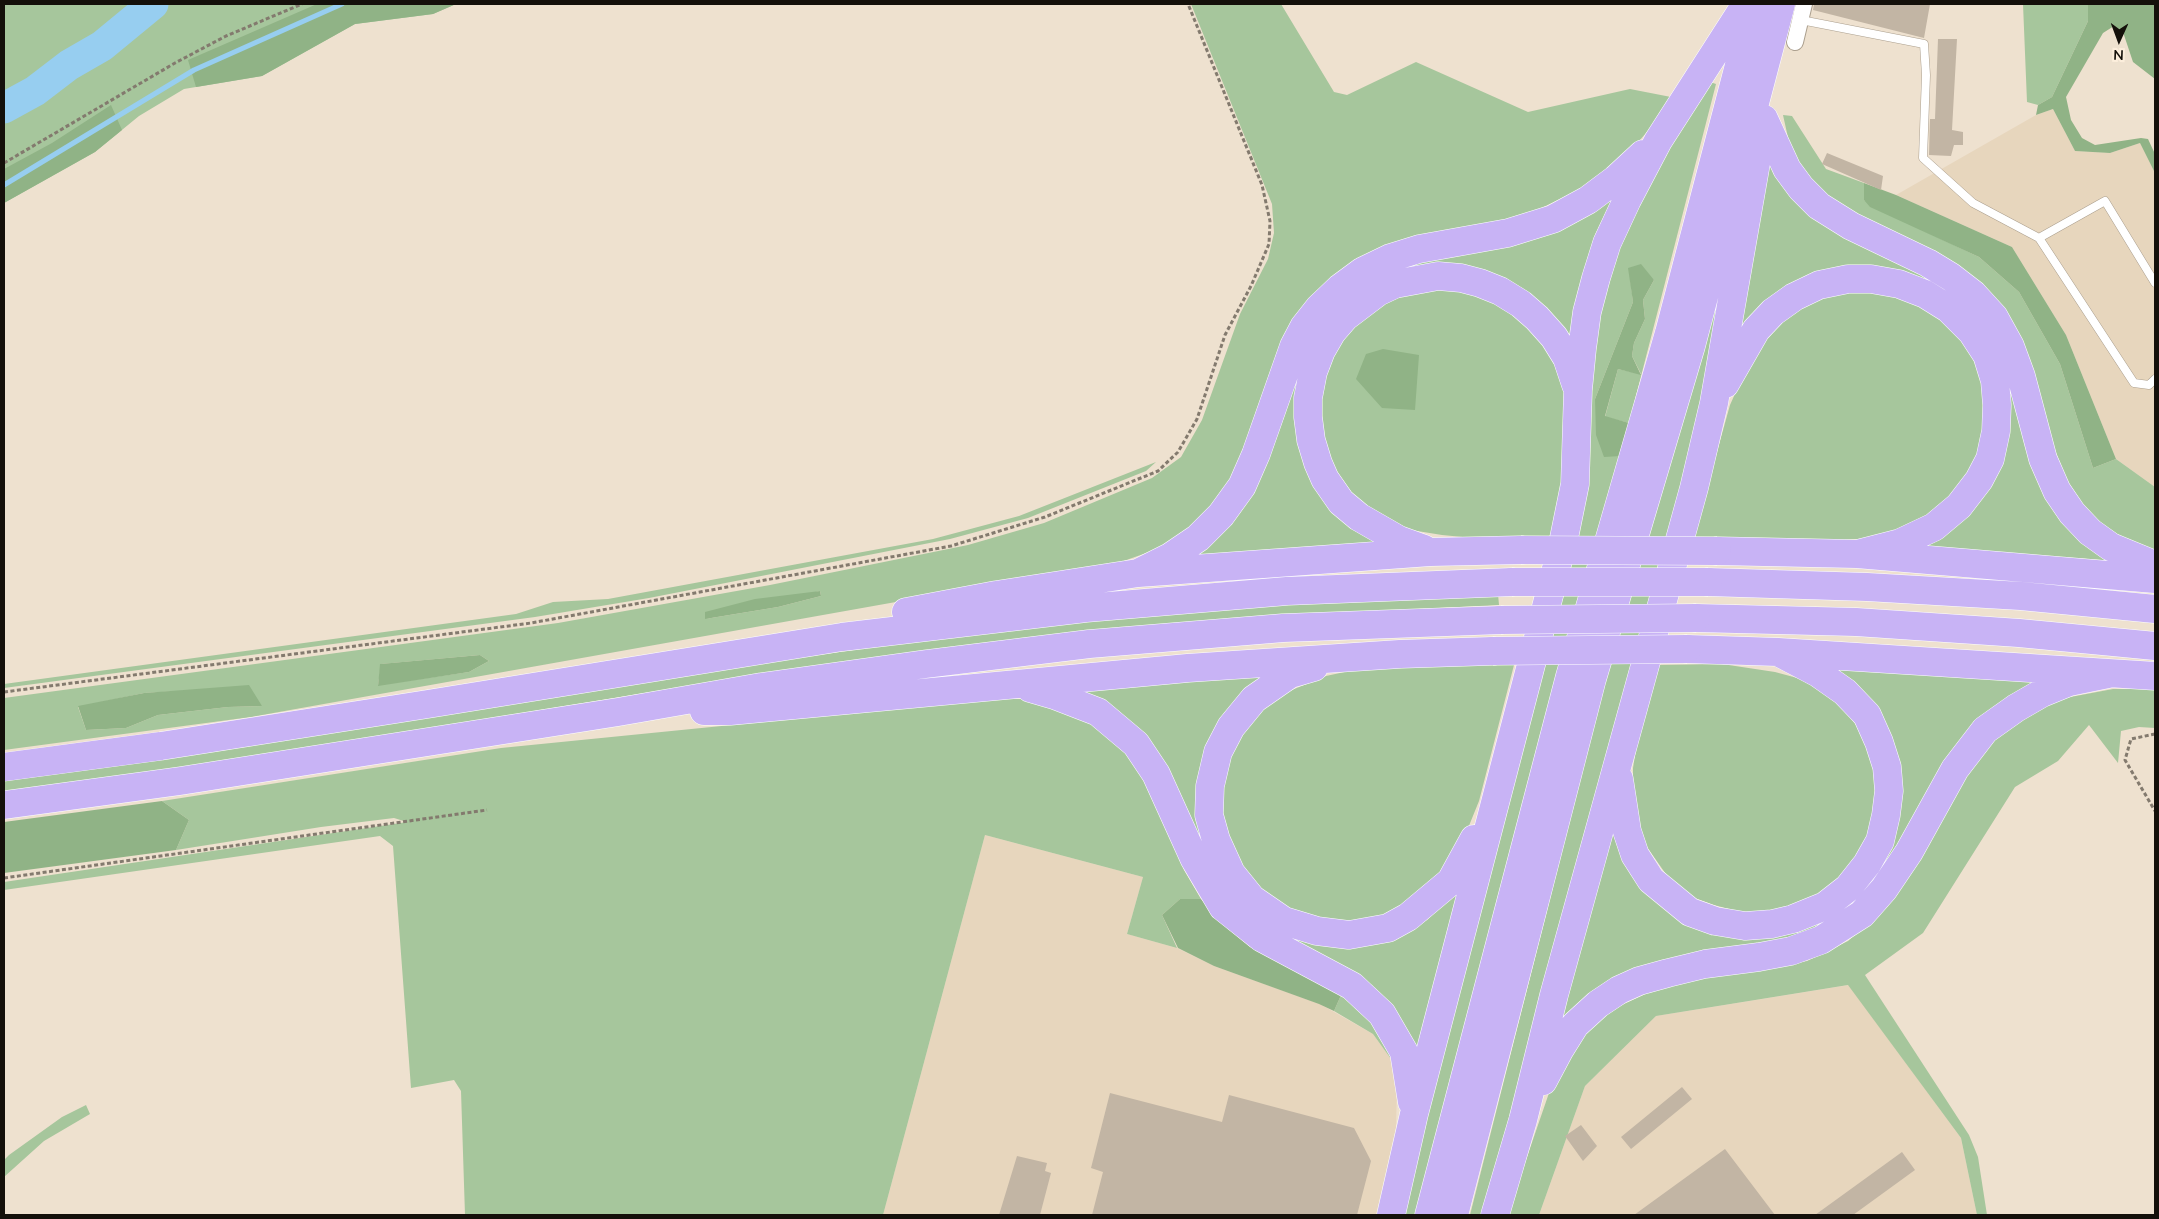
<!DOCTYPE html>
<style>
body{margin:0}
#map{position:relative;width:2159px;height:1219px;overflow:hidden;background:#eee1cf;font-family:Mulish,sans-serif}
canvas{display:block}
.frame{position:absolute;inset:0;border:5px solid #14100a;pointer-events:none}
.north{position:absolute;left:2094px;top:15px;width:50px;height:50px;-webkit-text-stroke:4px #fceedc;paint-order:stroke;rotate:182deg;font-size:14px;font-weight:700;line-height:20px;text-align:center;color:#14100a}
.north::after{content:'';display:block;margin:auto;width:18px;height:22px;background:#14100a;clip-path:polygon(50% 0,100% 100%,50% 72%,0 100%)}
</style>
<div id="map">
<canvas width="2159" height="1219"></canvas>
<div class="frame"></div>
<div class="north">N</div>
</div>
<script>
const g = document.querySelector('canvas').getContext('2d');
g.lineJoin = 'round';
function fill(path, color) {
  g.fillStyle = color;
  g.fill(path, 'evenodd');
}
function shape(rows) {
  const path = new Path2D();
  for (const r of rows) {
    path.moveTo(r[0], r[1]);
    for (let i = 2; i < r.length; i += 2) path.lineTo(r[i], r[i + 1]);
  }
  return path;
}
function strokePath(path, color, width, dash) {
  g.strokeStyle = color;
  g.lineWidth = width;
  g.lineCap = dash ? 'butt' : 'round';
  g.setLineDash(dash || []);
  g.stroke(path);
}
fill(shape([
 [2053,109,2075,151,2110,153,2140,143,2155,173,2155,487,2116,459,2066,335,2012,247,1896,195,2036,115],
 [985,835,1143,877,1127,934,1177,948,1214,966,1320,1004,1373,1034,1391,1059,1397,1087,1396,1129,1378,1215,883,1215],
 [1849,985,1961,1138,1977,1215,1539,1215,1585,1086,1656,1016]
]), '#e7d6bd');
fill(shape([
 [4,4,456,4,433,14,355,24,262,76,184,89,139,116,95,152,4,203],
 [1191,4,1281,4,1334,92,1347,95,1416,62,1528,112,1630,89,1671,97,1661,116,1625,157,1583,188,1533,212,1475,228,1403,241,1363,256,1329,283,1240,463,1217,505,1169,545,1098,570,907,600,251,717,4,750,4,698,558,623,770,585,968,545,1044,523,1152,478,1181,457,1202,420,1240,314,1268,259,1274,233,1272,204],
 [820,591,821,596,778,607,705,619],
 [480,655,489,661,469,672,378,685,381,664],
 [197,690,262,706,228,707,158,715,126,728,86,730,78,707,144,693],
 [2023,4,2088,4,2088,21,2052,97,2038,105,2027,102],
 [1710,82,1716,84,1629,423,1605,417,1618,369,1641,374,1632,356,1634,343,1645,319,1643,300,1654,280,1629,268,1633,302,1595,399,1621,456,1416,1215,1403,1215,1589,379,1598,298,1640,192],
 [1783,115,1792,116,1826,169,1864,183,1864,200,1886,213,1979,257,2019,292,2060,364,2093,468,2116,459,2155,487,2155,550,2129,541,2107,528,2087,511,2067,480,2054,448,2031,364,1997,300,1975,278,1954,263,1852,212,1825,194,1800,167,1789,142],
 [1766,149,1980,309,2025,417,2115,561,1924,547,1965,516,2001,374,1886,270,1737,337],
 [1614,195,1595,235,1582,277,1571,342,1493,277,1365,292,1298,426,1382,542,1189,558,1298,359,1366,278],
 [1726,266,1709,386,1485,1215,1470,1215,1607,673],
 [1454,286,1490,299,1517,314,1551,351,1565,390,1569,432,1554,537,1494,540,1442,535,1411,530,1382,516,1355,497,1338,473,1323,445,1321,403,1324,378,1339,342,1364,317,1386,302,1416,290],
 [1859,291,1891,293,1922,304,1951,325,1965,344,1978,369,1984,387,1984,439,1971,473,1946,504,1922,522,1884,537,1818,542,1693,538,1730,405,1747,367,1767,335,1796,307,1829,293],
 [1156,462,1146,471,1028,518,950,539,649,598,535,617,4,688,4,684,516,614,553,602,608,599,933,539,1019,516],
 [1498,594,1499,605,1238,618,1032,637,700,684,228,761,4,793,4,781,226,750,698,672,1030,625,1237,607],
 [1722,664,1775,672,1812,682,1837,700,1859,729,1871,753,1876,787,1874,825,1857,864,1828,889,1795,906,1768,913,1740,912,1714,905,1692,897,1670,880,1640,837,1633,808,1633,768,1637,743,1657,665],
 [1457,665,1514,665,1479,801,1460,848,1439,880,1405,905,1363,924,1304,918,1274,901,1248,877,1226,842,1221,815,1221,786,1229,755,1240,734,1261,711,1287,692,1326,676,1363,668],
 [1834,667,2045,682,2001,708,1886,878,1835,922,1565,1018,1561,1017,1613,831,1671,910,1814,922,1897,816],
 [1271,673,1201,793,1265,919,1401,933,1427,920,1460,887,1416,1059,1410,1044,1244,918,1172,790,1080,690],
 [2113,689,2155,689,2155,728,2139,727,2121,731,2118,763,2089,725,2058,761,2015,787,1923,933,1865,975,1969,1135,1978,1157,1987,1215,1977,1215,1961,1138,1848,985,1656,1016,1585,1086,1539,1215,1507,1215,1549,1093,1575,1045,1609,1011,1656,989,1689,980,1807,961,1848,941,1887,907,1970,770,1998,735,2033,710,2065,698],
 [992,699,1023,699,1053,704,1090,720,1132,759,1157,799,1184,870,1201,899,1180,899,1162,915,1177,948,1127,934,1143,877,985,835,883,1215,465,1215,461,1091,454,1080,411,1088,393,846,380,836,4,890,4,882,407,822,394,818,321,827,176,850,189,820,162,801,501,748],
 [1342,993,1381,1031,1391,1059,1373,1034,1334,1011],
 [86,1105,90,1114,44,1141,4,1177,4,1160,9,1155,62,1117]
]), '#a6c69c');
fill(shape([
 [317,4,456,4,433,14,355,24,262,76,196,87,188,60],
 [2088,4,2155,4,2155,79,2133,62,2123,32,2114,26,2103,33,2066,97,2071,120,2082,138,2095,145,2141,138,2148,139,2155,154,2155,173,2140,143,2110,153,2075,151,2053,109,2036,115,2038,105,2052,97,2088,21],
 [111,105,122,130,95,152,4,203,4,169,52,143],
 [1864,183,1896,195,2012,247,2066,335,2116,459,2093,468,2060,364,2019,292,1979,257,1870,207,1864,200],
 [1641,264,1654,280,1643,300,1645,319,1634,343,1632,356,1641,375,1618,369,1605,416,1629,423,1621,456,1604,457,1596,435,1595,399,1633,302,1628,268],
 [1383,349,1419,355,1415,410,1382,408,1356,379,1366,354],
 [820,591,821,596,778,607,705,619,705,612,755,599],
 [480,655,489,661,469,672,378,686,380,664],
 [249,685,262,706,228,707,158,715,126,728,86,730,78,706,144,693],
 [162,801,189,820,176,850,4,873,4,822],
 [1180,899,1201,899,1227,928,1250,947,1342,993,1334,1011,1319,1004,1214,966,1178,948,1162,915]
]), '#90b386');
strokePath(shape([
 [4,185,194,70,342,4]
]), '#97cef0', 5);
strokePath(shape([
 [4,108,35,91,69,65,102,46,153,4]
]), '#97cef0', 31);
fill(shape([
 [1814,4,1930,4,1924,38,1813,10],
 [1938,39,1957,39,1952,130,1963,132,1963,145,1954,145,1951,156,1929,155,1930,119,1935,119],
 [1827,153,1883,176,1881,190,1822,164],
 [1682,1087,1692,1099,1631,1149,1621,1137],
 [1110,1093,1222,1122,1229,1095,1354,1128,1371,1161,1357,1215,1092,1215,1103,1172,1091,1168],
 [1581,1125,1597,1146,1583,1161,1565,1136],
 [1725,1149,1775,1215,1634,1215],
 [1902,1152,1915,1170,1853,1215,1815,1215],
 [1017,1156,1047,1163,1045,1171,1051,1173,1040,1215,999,1215]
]), '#c2b5a4');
const service = shape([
 [1801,20,1924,44,1926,75,1923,158,1973,203,2039,238,2134,383,2149,385,2155,379],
 [2039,238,2105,201,2155,283]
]);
const minor = shape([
 [1795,42,1804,4]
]);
const motorway = shape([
 [1764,119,1787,169,1801,188,1819,206,1851,226,1928,263,1951,277,1973,294,1994,317,2010,346,2021,376,2043,459,2057,491,2072,513,2090,532,2111,547,2155,565],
 [1725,384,1756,330,1773,312,1794,297,1819,285,1848,279,1871,279,1899,284,1925,294,1949,309,1972,332,1987,355,1995,381,1997,405,1996,431,1990,459,1979,480,1959,506,1934,527,1900,543,1857,554],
 [1424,549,1399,540,1359,517,1341,502,1325,479,1318,463,1311,440,1308,417,1308,398,1313,372,1321,351,1332,332,1345,317,1378,292,1395,284,1438,276,1461,278,1480,283,1500,291,1521,304,1537,318,1554,337,1567,358,1576,385],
 [1717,551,1857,554,2155,579],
 [1138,573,1170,557,1198,538,1221,515,1242,486,1256,454,1294,346,1304,327,1319,308,1340,288,1363,271,1390,258,1419,249,1508,233,1553,219,1588,200,1616,179,1643,154],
 [1708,582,1867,587,2021,596,2155,609],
 [906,612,996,595,1138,573,1430,552,1521,550],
 [1696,618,1856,622,2019,633,2155,646],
 [1687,649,1778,652,2155,676],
 [1314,667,1290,674,1254,699,1231,727,1218,752,1210,786,1209,815,1216,840,1231,873,1252,899,1284,921,1317,931,1349,935,1388,928,1408,917,1451,881,1474,839],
 [1030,688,1054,695,1098,712,1136,744,1156,774,1194,858,1223,907,1262,938,1352,986,1382,1014,1404,1052,1412,1102],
 [704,711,730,711,1188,668,1400,654,1493,651],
 [4,767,161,746,428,704,842,637,1086,608,1287,591,1512,582],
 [1619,779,1627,831,1635,855,1651,880,1690,912,1715,921,1745,926,1772,924,1793,919,1825,906,1848,888,1867,864,1880,841,1886,815,1889,791,1887,767,1879,742,1867,715,1845,692,1818,673,1778,652],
 [4,805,180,781,618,712,761,687,926,664,1089,644,1283,628,1501,620],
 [1543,1081,1560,1049,1575,1025,1598,1004,1619,990,1639,981,1668,973,1705,964,1759,957,1791,951,1821,940,1862,914,1884,889,1909,852,1955,769,1985,730,2016,708,2042,693,2069,682,2108,674],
 [1391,1215,1414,1114,1564,538,1575,484,1578,390,1582,349,1587,312,1596,278,1607,243,1627,200,1658,141,1746,4],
 [1429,1215,1570,676,1669,333,1755,4],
 [1454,1215,1592,679,1691,346,1781,4],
 [1495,1215,1523,1120,1554,995,1694,488,1714,403,1760,140]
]);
strokePath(service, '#ab9f8e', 9);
strokePath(minor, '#ab9f8e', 18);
strokePath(motorway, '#fff', 29);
strokePath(shape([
 [4,163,175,63,226,36,302,4],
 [4,692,531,623,951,546,1045,517,1158,471,1178,452,1197,419,1225,335,1251,286,1269,244,1270,221,1262,185,1188,4],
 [2155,734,2131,739,2125,760,2155,811],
 [4,878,487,810]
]), '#837a6e', 3, [4, 2.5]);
strokePath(service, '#fff', 8);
strokePath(minor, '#fff', 16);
strokePath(motorway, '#c8b3f5', 28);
const motorwayBridge = shape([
 [1521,550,1717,551],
 [1512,582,1708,582],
 [1501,620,1696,618],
 [1493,651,1687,649]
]);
strokePath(motorwayBridge, '#fff', 29, []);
strokePath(motorwayBridge, '#c8b3f5', 28);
</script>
